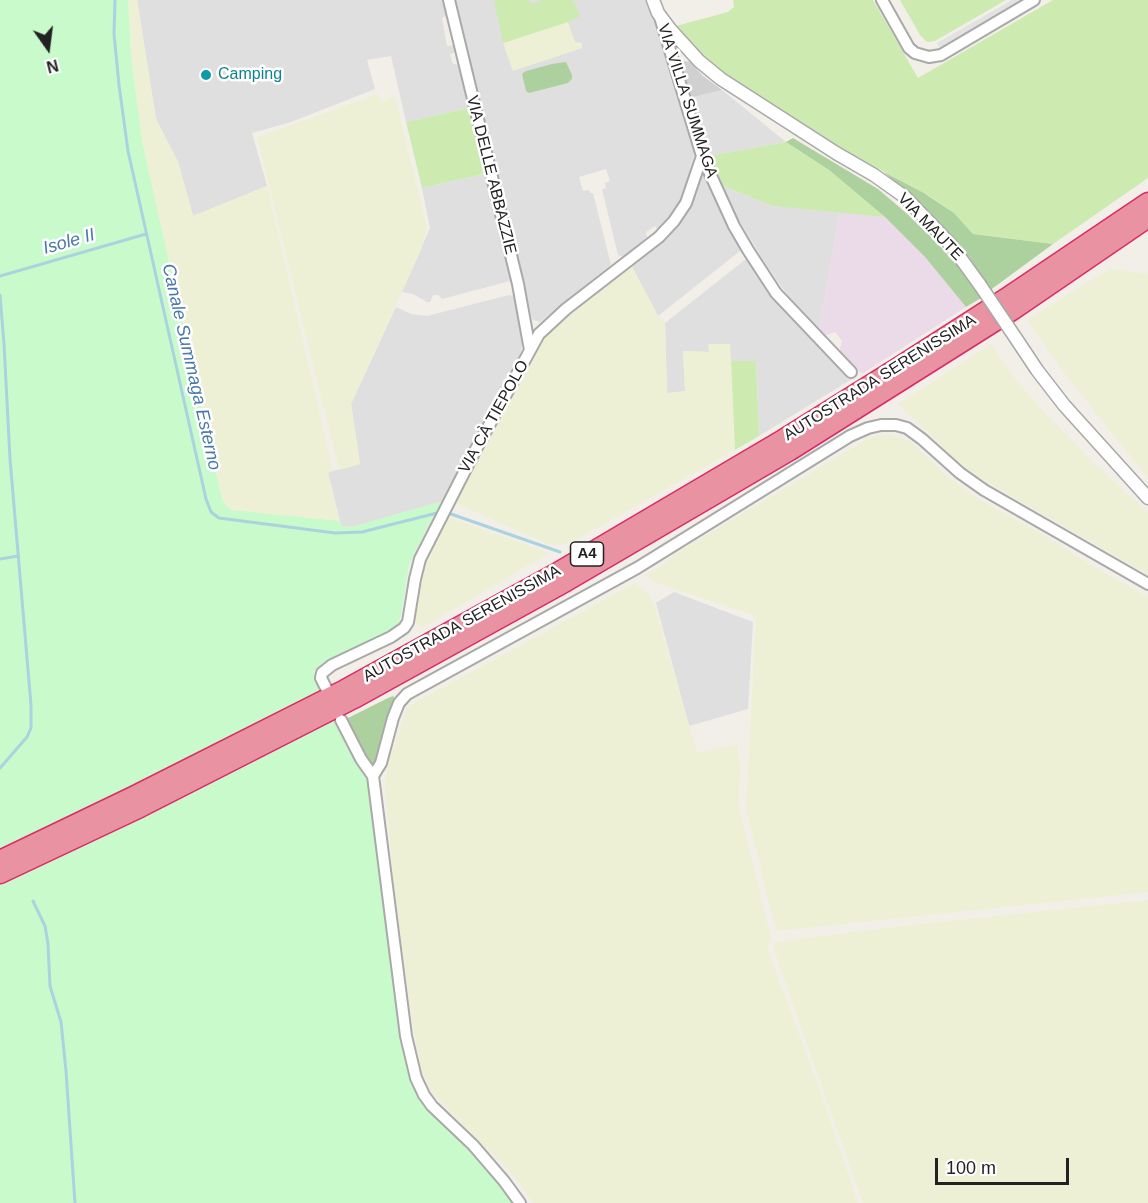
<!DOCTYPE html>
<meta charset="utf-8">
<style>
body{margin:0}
#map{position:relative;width:1148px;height:1203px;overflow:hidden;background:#f2efe9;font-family:Arial,sans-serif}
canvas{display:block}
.north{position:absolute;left:18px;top:18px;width:60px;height:60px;-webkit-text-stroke:4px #fff;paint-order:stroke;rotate:166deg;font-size:16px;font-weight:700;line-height:24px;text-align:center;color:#222}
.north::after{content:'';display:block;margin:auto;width:21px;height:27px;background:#222;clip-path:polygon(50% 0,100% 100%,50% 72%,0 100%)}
.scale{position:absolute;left:935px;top:1158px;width:134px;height:27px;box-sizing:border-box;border:3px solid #222;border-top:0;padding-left:8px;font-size:18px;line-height:21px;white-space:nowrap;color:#222;-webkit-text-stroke:4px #fff;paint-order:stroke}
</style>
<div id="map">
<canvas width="1148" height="1203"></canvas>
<div class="north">N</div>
<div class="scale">100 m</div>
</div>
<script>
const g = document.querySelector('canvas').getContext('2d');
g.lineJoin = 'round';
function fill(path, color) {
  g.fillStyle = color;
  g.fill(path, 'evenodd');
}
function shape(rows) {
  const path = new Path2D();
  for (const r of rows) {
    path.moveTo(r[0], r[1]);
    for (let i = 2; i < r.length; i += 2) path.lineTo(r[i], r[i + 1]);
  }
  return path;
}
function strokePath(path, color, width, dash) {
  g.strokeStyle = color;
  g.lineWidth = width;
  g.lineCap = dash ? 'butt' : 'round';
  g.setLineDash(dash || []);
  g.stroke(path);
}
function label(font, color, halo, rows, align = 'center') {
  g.font = font + ' Arial,sans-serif';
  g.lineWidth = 5;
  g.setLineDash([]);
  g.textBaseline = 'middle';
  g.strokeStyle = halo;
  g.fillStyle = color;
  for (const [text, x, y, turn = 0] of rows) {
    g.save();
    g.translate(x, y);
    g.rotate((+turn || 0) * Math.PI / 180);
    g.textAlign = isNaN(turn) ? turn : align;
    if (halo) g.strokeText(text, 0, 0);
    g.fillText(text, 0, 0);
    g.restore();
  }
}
fill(shape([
 [137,0,446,0,449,14,442,18,447,46,455,45,456,52,450,54,453,64,461,65,469,108,406,122,391,56,367,60,375,89,291,122,252,133,267,186,193,216,178,162,156,119],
 [456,0,645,0,662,40,695,151,690,168,692,175,687,196,675,215,658,230,655,226,646,232,647,237,623,257,618,255,602,189,606,188,605,183,610,181,606,169,579,177,583,191,589,190,590,193,593,193,611,265,540,322,533,320,531,315,515,243,481,111],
 [722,90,786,142,709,156,689,98],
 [704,171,706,174,725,221,741,248,740,251,658,316,632,267,667,238,683,215],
 [484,174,502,239,501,242,503,251,505,251,511,276,510,281,442,299,438,295,433,295,430,302,427,302,413,294,402,292,430,228,422,188],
 [721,185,772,206,840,211,819,330,786,293,763,260,732,208],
 [746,259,769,291,852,379,759,436,756,361,731,361,729,344,708,344,710,352,683,351,685,391,667,394,665,323],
 [509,295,515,296,523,335,521,355,511,377,443,501,352,527,341,526,328,472,360,464,351,404,396,307,411,314,427,316],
 [674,592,753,622,748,709,689,726,656,603]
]), '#e0dfdf');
fill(shape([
 [840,211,885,217,925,257,966,307,862,374,839,352,842,341,835,332,824,336,819,330]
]), '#ebdbe8');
fill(shape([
 [683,61,690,62,703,76,722,90,689,98,680,66,681,63]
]), '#d0d0d0');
fill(shape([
 [128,0,137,0,156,119,178,162,193,216,267,186,333,471,328,473,340,521,231,510,222,499,142,141,131,57],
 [568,22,575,42,582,43,582,48,513,71,503,43],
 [378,94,381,102,395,96,427,228,421,250,351,404,360,464,339,470,257,137],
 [632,267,658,316,665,323,667,393,685,391,683,351,709,352,708,344,730,344,735,450,574,541,564,544,550,545,453,502,547,331,624,269],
 [1111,268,1148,274,1148,478,1067,377,1027,320],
 [991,344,1015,378,1038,406,1093,462,1148,513,1148,575,975,475,955,459,898,404],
 [881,435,894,435,911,442,947,476,975,497,1033,529,1113,578,1148,597,1148,892,776,931,746,809,756,617,751,614,663,585,649,579,646,576,646,574,658,568,675,554,852,448,871,437],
 [445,516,549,553,425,626,419,626,415,621,415,615,425,567],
 [635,583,649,595,655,607,697,752,700,752,737,744,740,766,739,807,771,938,768,946,769,953,818,1085,858,1203,533,1203,514,1176,432,1093,422,1074,414,1033,394,886,385,786,388,764,407,707],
 [1148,900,1148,1203,863,1203,774,950,773,945,775,942,902,926]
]), '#eef0d5');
fill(shape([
 [494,0,529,0,531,4,543,0,573,0,580,16,568,22,503,43],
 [733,0,873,0,918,78,1053,0,1148,0,1148,178,1053,244,973,234,954,213,928,195,847,152,738,85,703,57,676,26,728,12,734,7],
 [900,0,1006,0,935,41,927,42,920,35],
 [469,108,484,174,422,188,406,122],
 [786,142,829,170,885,217,772,206,721,185,709,156],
 [731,361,756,361,759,436,735,450]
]), '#cdebb0');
fill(shape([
 [566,62,572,75,572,79,568,83,529,93,526,91,522,74,526,71,552,64],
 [793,138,878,189,905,212,936,242,960,268,981,298,966,307,925,257,885,217,829,170,786,142],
 [884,172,924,193,954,213,973,234,1053,244,989,291,970,258,929,212],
 [393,696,395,700,378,759,374,764,368,764,346,724,346,719,388,698]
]), '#add19e');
fill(shape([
 [0,0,128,0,131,57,142,141,222,499,225,504,231,510,340,521,341,526,352,527,443,501,427,528,409,565,401,616,396,629,313,671,348,750,365,775,369,786,410,1072,416,1092,423,1106,479,1159,513,1203,0,1203]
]), '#c8facc');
fill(shape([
 [1012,0,1026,0,941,50,937,43]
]), '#e2e2e2');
strokePath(shape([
 [115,0,114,34,119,85,128,151,206,499,211,512,219,518,335,533,362,532,437,513],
 [0,276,146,234],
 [0,295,4,344,10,459,31,705,31,728,27,737,0,768],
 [448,513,560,552],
 [0,559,18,556],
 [33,901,45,926,48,944,50,986,61,1022,66,1071,75,1203]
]), '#aad3df', 3);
const minor = shape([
 [449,0,518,284,530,350],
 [882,0,909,48,915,53,929,57,941,55,1034,0],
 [660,17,702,156,734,226,748,250,776,293,851,372],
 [326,688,321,678,322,673,332,665,391,637,404,628,408,622,415,579,420,559,475,451,539,334,566,309,659,237,674,221,686,203,702,156],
 [341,720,361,759,373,776,406,1036,416,1078,424,1095,432,1106,473,1145,504,1181,520,1203],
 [373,776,381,763,393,718,399,703,407,694,637,568,850,436,868,428,881,425,896,425,907,428,922,439,960,473,984,490,1148,584]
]);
const tertiary = shape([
 [653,0,658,13,670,29,699,61,721,79,836,153,874,175,905,197,951,245,980,285],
 [1017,340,1037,370,1064,405,1148,498]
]);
const motorway = shape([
 [0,860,133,796,345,689,554,574,783,439,895,369,1007,297,1148,202],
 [0,874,140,808,354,699,566,582,790,451,1012,311,1148,218]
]);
strokePath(minor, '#a9a9a9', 14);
strokePath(tertiary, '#a9a9a9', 15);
strokePath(motorway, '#dc2a67', 21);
strokePath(minor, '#fff', 10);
strokePath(tertiary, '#fff', 12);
strokePath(motorway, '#e892a2', 18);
const tertiaryBridge = shape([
 [980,285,1017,340]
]);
strokePath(tertiaryBridge, '#a9a9a9', 15, []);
strokePath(tertiaryBridge, '#fff', 12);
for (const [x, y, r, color] of [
 [206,75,6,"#0f9aa8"]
]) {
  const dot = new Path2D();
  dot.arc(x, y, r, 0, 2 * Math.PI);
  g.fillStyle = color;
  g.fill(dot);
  strokePath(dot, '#fff', 2);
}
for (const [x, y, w] of [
 [587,554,33]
]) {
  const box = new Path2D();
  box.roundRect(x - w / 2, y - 12, w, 24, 4.5);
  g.fillStyle = '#fff';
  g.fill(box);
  strokePath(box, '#222', 1.5);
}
label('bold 15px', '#222', null, [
 ["A4",587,554]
]);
label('16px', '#0d838f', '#fff', [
 ["Camping",218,75]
], 'left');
label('16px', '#222', '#fff', [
 ["VIA VILLA SUMMAGA",687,101,72],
 ["VIA DELLE ABBAZZIE",491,175,76],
 ["VIA MAUTE",930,227,46],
 ["AUTOSTRADA SERENISSIMA",880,378,-32],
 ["VIA CÀ TIEPOLO",494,417,-61],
 ["AUTOSTRADA SERENISSIMA",462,624,-29]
]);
label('italic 18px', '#4a7aab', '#fff', [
 ["Isole II",69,242,-16],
 ["Canale Summaga Esterno",191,367,77]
]);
</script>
